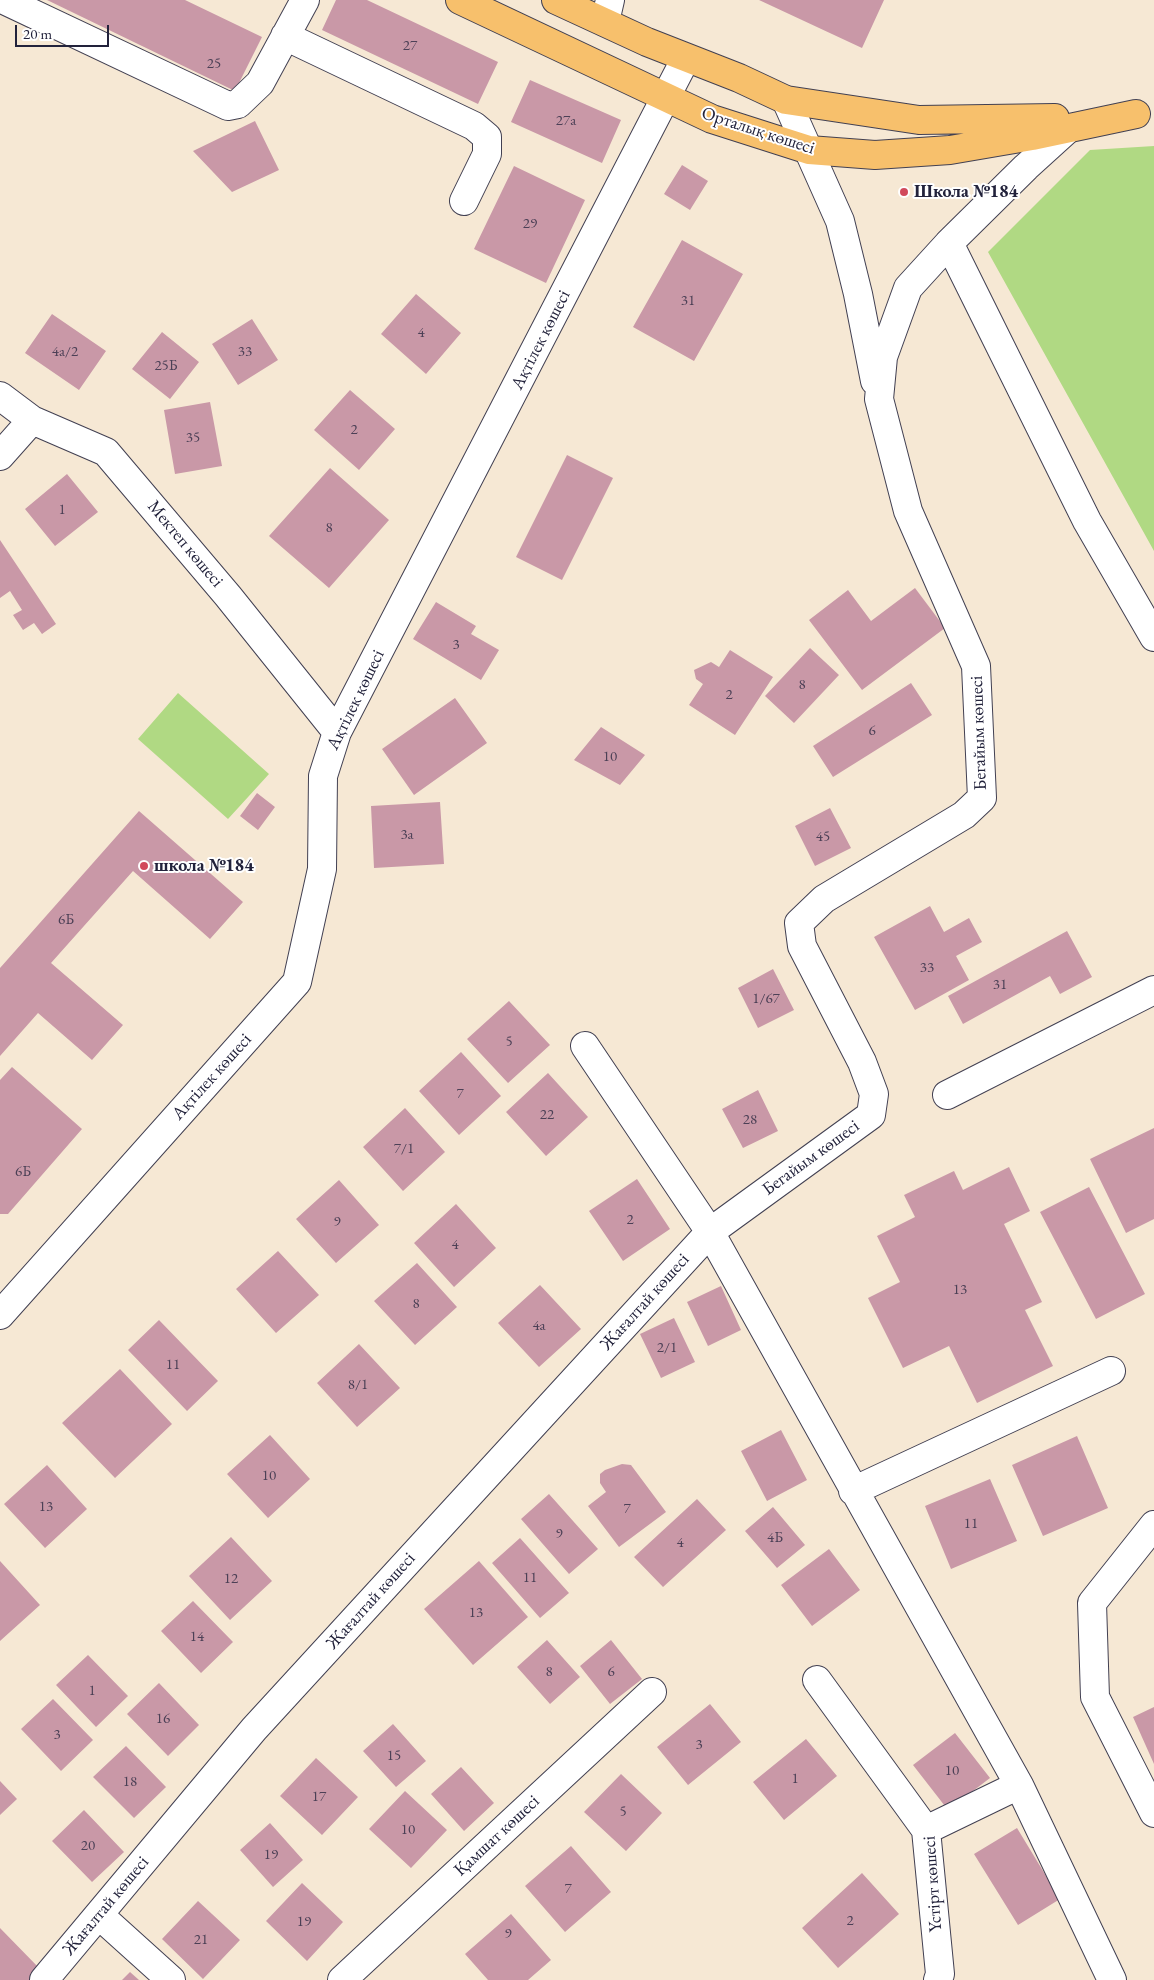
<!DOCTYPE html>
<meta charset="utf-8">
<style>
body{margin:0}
#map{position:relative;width:1154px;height:1980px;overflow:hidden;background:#f6e8d4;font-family:"EB Garamond",serif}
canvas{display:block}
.scale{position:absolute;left:15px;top:25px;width:94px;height:22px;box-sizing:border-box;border:2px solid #22223b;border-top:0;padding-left:6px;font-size:15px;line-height:18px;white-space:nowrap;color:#22223b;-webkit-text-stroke:4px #fff;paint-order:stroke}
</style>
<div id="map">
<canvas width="1154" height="1980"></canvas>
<div class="scale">20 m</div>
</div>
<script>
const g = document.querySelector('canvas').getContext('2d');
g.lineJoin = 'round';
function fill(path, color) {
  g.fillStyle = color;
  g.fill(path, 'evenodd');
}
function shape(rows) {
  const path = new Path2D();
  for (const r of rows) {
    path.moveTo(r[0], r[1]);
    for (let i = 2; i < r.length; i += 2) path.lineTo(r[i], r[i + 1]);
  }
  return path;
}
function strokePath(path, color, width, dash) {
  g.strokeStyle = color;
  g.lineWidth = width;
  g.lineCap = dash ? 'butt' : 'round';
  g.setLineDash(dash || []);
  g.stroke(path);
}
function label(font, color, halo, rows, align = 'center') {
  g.font = font + ' "EB Garamond",serif';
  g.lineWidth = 4;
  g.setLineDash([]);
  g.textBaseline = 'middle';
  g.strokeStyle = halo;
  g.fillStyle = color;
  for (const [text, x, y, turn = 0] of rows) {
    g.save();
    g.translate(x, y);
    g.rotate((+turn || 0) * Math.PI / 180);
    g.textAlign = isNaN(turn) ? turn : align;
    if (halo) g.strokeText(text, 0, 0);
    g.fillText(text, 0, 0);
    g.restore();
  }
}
fill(shape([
 [1154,146,1154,551,988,252,1090,150],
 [178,693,269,774,228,819,138,739]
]), '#b0d983');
fill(shape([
 [47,0,185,0,262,37,235,91],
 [336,0,367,0,498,62,478,104,322,30],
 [759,0,884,0,862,48],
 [530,80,621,120,602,163,511,122],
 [255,121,279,170,232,192,193,151],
 [682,165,708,181,690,210,664,194],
 [514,166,585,200,546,283,474,249],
 [682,240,743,274,694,361,633,327],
 [416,294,461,333,426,374,381,334],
 [52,314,106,351,79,390,25,353],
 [252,319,278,360,238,385,212,344],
 [162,332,199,362,170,399,132,369],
 [350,390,395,429,359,470,314,430],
 [210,402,222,466,175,474,164,410],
 [567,455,613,478,562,580,516,557],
 [330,468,389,520,329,588,269,536],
 [67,474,98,512,55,546,25,509],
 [0,540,56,624,42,634,34,623,23,630,13,615,22,610,10,591,0,598],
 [915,588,945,628,862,690,809,620,848,590,871,621],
 [436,602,476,626,471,634,499,650,481,680,413,639],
 [810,648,839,675,794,723,765,696],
 [730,650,773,677,735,735,689,705,703,684,696,679,694,670,711,662,719,667],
 [911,683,932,715,833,777,813,746],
 [455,698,487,743,414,795,382,749],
 [601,727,645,755,620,785,574,760],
 [257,793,275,807,258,830,240,816],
 [440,802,444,864,374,868,371,806],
 [830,808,851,848,815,866,795,826],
 [139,811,243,902,210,939,133,871,51,963,123,1025,92,1060,38,1013,0,1056,0,968],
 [930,906,944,932,969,918,982,942,956,956,969,980,915,1010,874,937],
 [1067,931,1092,977,1060,994,1050,976,963,1024,948,996],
 [773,969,794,1010,758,1028,738,988],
 [509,1001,550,1045,508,1083,467,1039],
 [461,1052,501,1096,459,1135,419,1091],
 [12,1067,82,1129,8,1214,0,1214,0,1080],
 [548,1073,588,1117,546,1156,506,1112],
 [758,1090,778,1131,743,1148,722,1109],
 [405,1108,445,1152,403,1191,363,1147],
 [1154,1128,1154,1219,1126,1233,1090,1159],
 [1009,1167,1030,1211,1004,1224,1042,1302,1025,1310,1053,1366,977,1403,949,1346,903,1368,868,1298,900,1282,877,1236,915,1217,904,1195,954,1171,963,1190],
 [637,1179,670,1229,623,1261,589,1211],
 [339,1180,379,1225,336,1263,296,1219],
 [1089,1187,1145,1294,1096,1319,1040,1212],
 [456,1204,496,1248,454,1287,414,1243],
 [278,1251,319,1295,276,1333,236,1289],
 [417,1263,457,1307,415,1345,374,1301],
 [540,1285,581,1329,539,1367,498,1323],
 [721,1286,741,1330,708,1346,687,1302],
 [674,1318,695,1362,661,1378,640,1334],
 [159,1320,218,1381,187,1411,128,1350],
 [359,1344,400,1388,357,1427,317,1383],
 [120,1369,172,1424,115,1478,62,1423],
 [781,1430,807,1480,767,1501,741,1451],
 [270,1435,310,1479,268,1518,227,1474],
 [1077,1436,1108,1508,1043,1536,1012,1465],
 [622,1464,631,1465,666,1512,619,1547,588,1506,606,1492,600,1483,600,1474,605,1470],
 [47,1465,87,1509,45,1548,4,1504],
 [990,1479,1017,1541,951,1569,925,1506],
 [549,1494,598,1549,569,1574,521,1519],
 [697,1499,726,1530,663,1587,634,1557],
 [773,1507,805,1545,777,1568,745,1531],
 [231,1537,272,1581,230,1620,189,1576],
 [520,1538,569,1593,540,1618,492,1563],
 [829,1549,860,1590,812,1626,781,1585],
 [0,1561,40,1605,0,1641],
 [479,1561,528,1617,473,1665,424,1609],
 [193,1601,233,1642,201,1673,161,1631],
 [547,1640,580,1677,550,1704,517,1667],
 [611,1640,642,1679,610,1704,580,1666],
 [88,1655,128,1696,96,1727,56,1685],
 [159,1683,199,1725,168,1756,127,1714],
 [53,1699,93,1740,61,1771,21,1729],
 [710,1704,741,1742,688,1785,657,1747],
 [1154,1707,1154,1764,1133,1717],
 [393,1724,426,1761,396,1787,363,1751],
 [955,1733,990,1778,948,1810,913,1765],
 [806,1739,837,1776,784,1820,753,1782],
 [126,1746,166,1787,134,1818,93,1777],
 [316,1758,358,1797,322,1835,280,1796],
 [461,1767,494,1803,464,1831,431,1794],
 [621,1774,662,1813,626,1851,584,1812],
 [0,1781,17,1799,0,1815],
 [405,1791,447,1830,411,1868,369,1829],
 [84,1810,124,1852,92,1882,52,1841],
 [270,1823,303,1860,273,1887,240,1850],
 [1017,1828,1060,1899,1018,1925,974,1854],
 [571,1846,611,1892,565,1932,525,1886],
 [862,1873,899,1914,838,1968,802,1928],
 [302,1883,343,1922,307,1961,266,1921],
 [198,1901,240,1940,203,1979,162,1939],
 [511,1914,551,1960,528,1980,488,1980,465,1954],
 [0,1928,40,1969,29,1980,0,1980],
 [130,1972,139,1980,122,1980]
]), '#c998a7');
const minor = shape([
 [4,0,228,106,238,104,260,83,305,0],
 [605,22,610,0],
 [285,36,474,126,487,137,487,154,464,201],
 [786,100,840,221,858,294,875,381],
 [949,243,1087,521,1154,637],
 [0,396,32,420,106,452,228,596,337,732],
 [0,456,32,420],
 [585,1046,710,1232,1019,1785,1112,1980],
 [947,1095,1154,990],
 [0,1315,297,982,322,869,323,776,337,732,686,58],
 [853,1491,1111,1371],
 [1154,1525,1092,1603,1095,1697,1154,1813],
 [817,1680,926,1830],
 [99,1915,171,1980],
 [44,1980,254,1729,710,1232,871,1115,874,1094,862,1062,802,946,799,923,824,899,964,815,982,798,976,666,908,511,879,399,883,357,908,288,949,243,1026,167,1069,128],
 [342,1980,652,1692],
 [938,1980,940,1974,926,1830,1019,1785]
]);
const major = shape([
 [460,0,712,119,809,150,875,155,950,150,1032,136,1136,114],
 [556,0,647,42,739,78,786,100,919,120,1055,118]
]);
strokePath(minor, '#424052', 30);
strokePath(major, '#424052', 30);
strokePath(minor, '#fff', 28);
strokePath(major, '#f7c06c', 28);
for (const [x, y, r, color] of [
 [904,192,5,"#d1495b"],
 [144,866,5,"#d1495b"]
]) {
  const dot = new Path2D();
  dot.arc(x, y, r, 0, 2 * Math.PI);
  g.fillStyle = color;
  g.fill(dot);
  strokePath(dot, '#fff', 2);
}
label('15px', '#4c4056', null, [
 ["27",410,46],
 ["25",214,64],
 ["27а",566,121],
 ["29",530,224],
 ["31",688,301],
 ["4",421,333],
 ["4а/2",65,352],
 ["33",245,352],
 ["25Б",166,366],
 ["2",354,430],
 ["35",193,438],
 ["1",62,510],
 ["8",329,528],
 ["3",456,645],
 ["8",802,685],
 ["2",729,695],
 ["6",872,731],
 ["10",610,757],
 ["3а",407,835],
 ["45",823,837],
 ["6Б",66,920],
 ["33",927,968],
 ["31",1000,985],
 ["1/67",766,999],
 ["5",509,1042],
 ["7",460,1094],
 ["22",547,1115],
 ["28",750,1120],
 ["7/1",404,1149],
 ["6Б",23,1172],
 ["2",630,1220],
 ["9",337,1222],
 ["4",455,1245],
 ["13",960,1290],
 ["8",416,1304],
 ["4а",539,1326],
 ["2/1",667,1348],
 ["11",173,1365],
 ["8/1",358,1385],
 ["10",269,1476],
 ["13",46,1507],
 ["7",627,1509],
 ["11",971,1524],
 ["9",559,1534],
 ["4Б",775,1538],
 ["4",680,1543],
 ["11",530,1578],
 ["12",231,1579],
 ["13",476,1613],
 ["14",197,1637],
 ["8",549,1672],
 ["6",611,1672],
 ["1",92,1691],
 ["16",163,1719],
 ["3",57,1735],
 ["3",699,1745],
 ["15",394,1756],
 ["10",952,1771],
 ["1",795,1779],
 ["18",130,1782],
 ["17",319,1797],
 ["5",623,1812],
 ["10",408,1830],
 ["20",88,1846],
 ["19",271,1855],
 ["7",568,1889],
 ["2",850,1921],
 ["19",304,1922],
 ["9",508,1934],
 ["21",201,1940]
]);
label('18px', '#22223b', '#fff', [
 ["Орталық көшесі",758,131,18],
 ["Ақтілек көшесі",541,340,-63],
 ["Мектеп көшесі",185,544,50],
 ["Ақтілек көшесі",356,700,-64],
 ["Бегайым көшесі",979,733,-92],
 ["Ақтілек көшесі",212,1077,-48],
 ["Бегайым көшесі",811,1158,-36],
 ["Жағалтай көшесі",645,1302,-48],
 ["Жағалтай көшесі",371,1601,-48],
 ["Қамшат көшесі",497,1836,-43],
 ["Үстірт көшесі",933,1884,-94],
 ["Жағалтай көшесі",106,1906,-50]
]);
label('bold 18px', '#22223b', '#fff', [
 ["Школа №184",914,192],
 ["школа №184",154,866]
], 'left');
</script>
